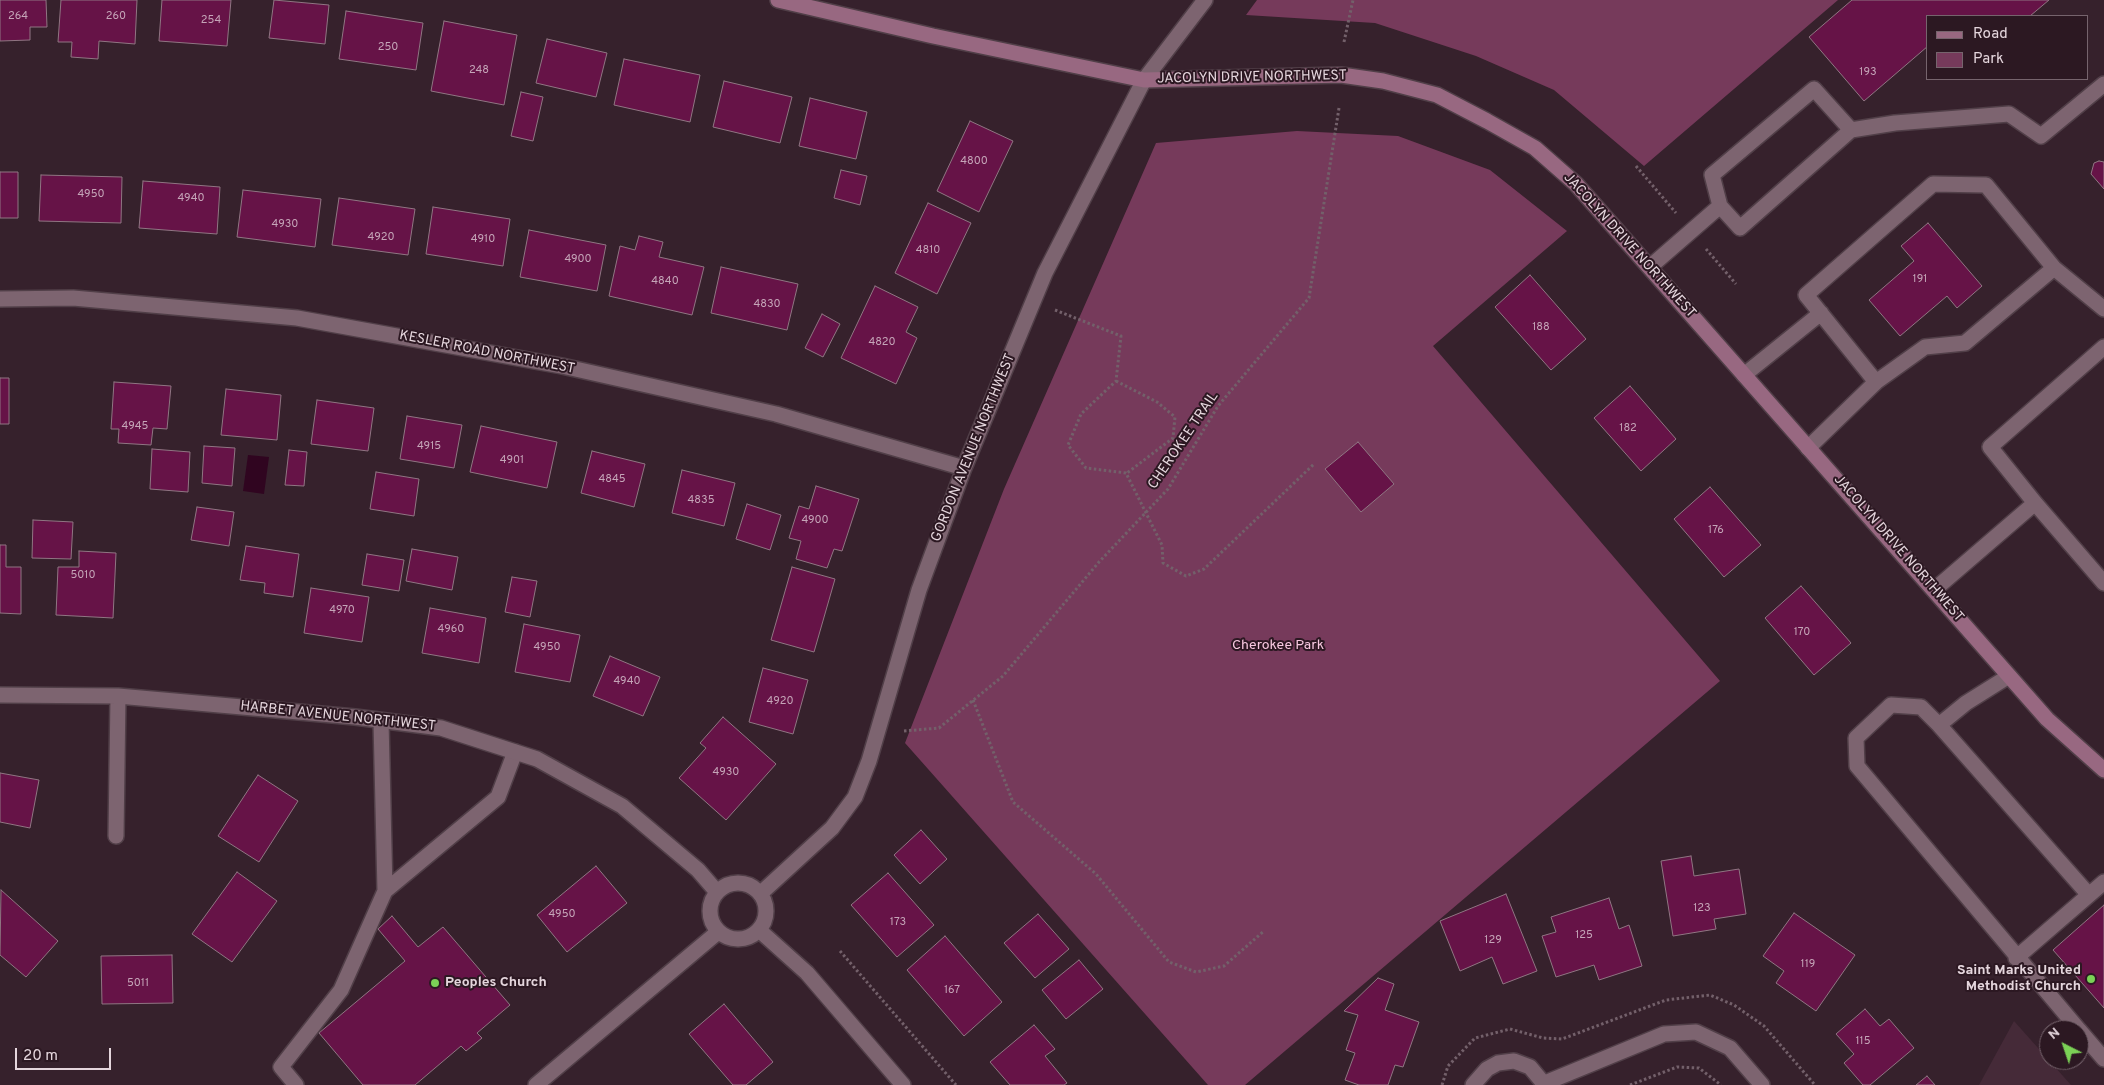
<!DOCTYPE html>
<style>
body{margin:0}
#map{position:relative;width:2104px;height:1085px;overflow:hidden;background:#36212c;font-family:Overpass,sans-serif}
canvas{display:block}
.legend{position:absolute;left:1926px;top:15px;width:162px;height:65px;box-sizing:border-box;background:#2c1822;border:1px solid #76646d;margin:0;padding:6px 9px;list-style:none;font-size:15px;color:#e5d6dd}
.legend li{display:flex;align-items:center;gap:10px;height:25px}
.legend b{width:25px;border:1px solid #76646d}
.north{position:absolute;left:2039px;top:1020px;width:50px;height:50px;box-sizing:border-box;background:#2c1822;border:1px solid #76646d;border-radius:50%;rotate:319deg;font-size:14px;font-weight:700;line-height:20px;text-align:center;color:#e5d6dd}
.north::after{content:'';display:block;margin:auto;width:18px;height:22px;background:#7bd156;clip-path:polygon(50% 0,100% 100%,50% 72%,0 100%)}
.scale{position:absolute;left:15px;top:1048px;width:96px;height:22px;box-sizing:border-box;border:2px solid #e5d6dd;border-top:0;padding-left:6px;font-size:15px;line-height:18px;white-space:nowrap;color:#e5d6dd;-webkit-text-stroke:4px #2c1822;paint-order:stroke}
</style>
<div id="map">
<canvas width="2104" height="1085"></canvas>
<ul class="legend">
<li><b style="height:6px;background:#986881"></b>Road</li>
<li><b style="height:14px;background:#763a5b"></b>Park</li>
</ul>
<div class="north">N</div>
<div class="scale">20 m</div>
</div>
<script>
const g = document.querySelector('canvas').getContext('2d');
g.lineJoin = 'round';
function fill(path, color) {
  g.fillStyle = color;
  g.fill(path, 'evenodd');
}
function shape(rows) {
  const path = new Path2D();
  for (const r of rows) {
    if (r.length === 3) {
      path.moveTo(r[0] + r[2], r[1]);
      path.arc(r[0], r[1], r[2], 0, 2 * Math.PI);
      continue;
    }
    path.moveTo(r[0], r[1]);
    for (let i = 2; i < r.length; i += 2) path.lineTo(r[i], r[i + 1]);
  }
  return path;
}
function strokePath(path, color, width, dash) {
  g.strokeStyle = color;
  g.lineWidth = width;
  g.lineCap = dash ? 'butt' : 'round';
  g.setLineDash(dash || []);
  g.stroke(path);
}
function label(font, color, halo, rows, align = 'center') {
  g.font = font + ' Overpass,sans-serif';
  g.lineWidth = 4;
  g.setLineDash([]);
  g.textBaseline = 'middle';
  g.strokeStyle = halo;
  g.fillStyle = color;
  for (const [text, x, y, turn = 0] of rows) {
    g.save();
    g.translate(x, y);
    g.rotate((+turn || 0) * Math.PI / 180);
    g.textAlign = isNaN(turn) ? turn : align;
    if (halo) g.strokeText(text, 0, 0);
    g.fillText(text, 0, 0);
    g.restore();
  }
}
fill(shape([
 [2014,1021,2071,1085,1979,1085]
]), '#452a38');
fill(shape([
 [1257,0,1838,0,1644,166,1554,90,1476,56,1375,23,1246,15],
 [1297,131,1398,136,1490,170,1567,231,1433,346,1720,681,1245,1085,1208,1085,905,743,1004,489,1156,143]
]), '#763a5b');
fill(shape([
 [248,455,269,457,264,494,243,491]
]), '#300520');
const building = shape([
 [0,0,46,0,47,27,30,27,30,40,0,41,0,0],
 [61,0,137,0,135,44,99,41,98,59,71,57,72,42,58,42,61,0],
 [162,0,231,0,227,46,159,41,162,0],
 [274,0,329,5,325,44,269,38,274,0],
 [1852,0,2049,0,2030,16,1928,16,1928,46,1864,101,1809,37,1852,0],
 [346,11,423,23,416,70,339,59,346,11],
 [444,21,517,35,504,105,431,91,444,21],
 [547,39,607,53,596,97,536,83,547,39],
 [624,59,700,75,690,122,614,105,624,59],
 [724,81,792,97,780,143,713,127,724,81],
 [521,92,543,97,533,141,511,136,521,92],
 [810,98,867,112,856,159,799,146,810,98],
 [970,121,1013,141,979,212,937,191,970,121],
 [2099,161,2104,162,2104,189,2091,174,2094,163,2099,161],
 [841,170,867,176,860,205,834,198,841,170],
 [0,172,18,172,18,218,0,218,0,172],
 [41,175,122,177,121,223,39,221,41,175],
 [143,181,220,187,217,234,139,228,143,181],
 [243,190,321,199,315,247,237,237,243,190],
 [339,198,415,209,408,255,332,245,339,198],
 [928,203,971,223,937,294,895,273,928,203],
 [433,207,510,219,503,266,426,254,433,207],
 [1928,223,1982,286,1957,308,1947,296,1900,336,1869,300,1914,261,1901,246,1928,223],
 [529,230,606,245,597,291,520,277,529,230],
 [639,236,663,242,659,257,704,267,692,315,609,296,620,246,635,250,639,236],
 [721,267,798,284,787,330,711,313,721,267],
 [1530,275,1586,339,1551,370,1495,307,1530,275],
 [875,286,918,307,906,332,917,338,896,384,841,358,875,286],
 [822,314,840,324,823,357,805,348,822,314],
 [0,378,9,378,9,424,0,424,0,378],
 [114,382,171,386,167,429,153,428,151,445,118,443,119,429,111,429,114,382],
 [1630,386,1676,439,1641,471,1594,418,1630,386],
 [226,389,281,395,277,440,221,435,226,389],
 [317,400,374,408,368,451,311,444,317,400],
 [407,416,462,425,454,468,400,459,407,416],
 [481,426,557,442,547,488,470,472,481,426],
 [1358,442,1394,484,1361,512,1325,469,1358,442],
 [204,446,235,448,232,486,202,483,204,446],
 [152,449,190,452,188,492,150,489,152,449],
 [289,450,307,452,304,486,285,485,289,450],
 [592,451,645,464,634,507,581,493,592,451],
 [682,470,735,483,724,526,672,513,682,470],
 [376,472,419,479,414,516,370,509,376,472],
 [816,486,859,499,842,551,834,549,827,568,796,559,801,541,789,538,799,506,809,509,816,486],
 [1710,487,1761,545,1724,577,1674,519,1710,487],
 [747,504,781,515,770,550,736,539,747,504],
 [197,507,234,512,229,546,191,540,197,507],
 [33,520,73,522,71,559,32,558,33,520],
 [0,545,6,545,6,567,21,567,21,614,0,613,0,545],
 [246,546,299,554,293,597,264,593,265,583,240,580,246,546],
 [412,549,458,557,452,590,406,581,412,549],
 [79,551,116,553,113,618,56,615,58,567,79,567,79,551],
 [367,554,404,560,399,591,362,585,367,554],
 [792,567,835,579,814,652,771,640,792,567],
 [512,577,537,581,530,617,505,612,512,577],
 [1801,586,1851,643,1814,675,1765,618,1801,586],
 [311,588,369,597,362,642,304,633,311,588],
 [430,608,486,618,479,663,422,653,430,608],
 [524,624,580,635,570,682,515,672,524,624],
 [610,656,660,677,643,716,593,696,610,656],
 [763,668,808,680,793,734,749,722,763,668],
 [723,717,776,764,726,820,679,778,706,748,700,743,723,717],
 [0,773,39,780,30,828,0,822,0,773],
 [258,775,298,801,259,862,218,836,258,775],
 [921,830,947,859,920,884,894,855,921,830],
 [1691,856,1694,876,1739,869,1746,914,1714,919,1716,929,1673,936,1661,861,1691,856],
 [596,866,627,903,567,952,537,915,596,866],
 [237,872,277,901,232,962,192,934,237,872],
 [888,873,934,925,897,957,851,905,888,873],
 [1,890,58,941,26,977,0,955,1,890],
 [1506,894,1537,971,1503,984,1492,957,1460,971,1440,921,1506,894],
 [1609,898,1619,929,1629,925,1642,966,1599,980,1594,965,1556,977,1542,936,1556,932,1551,917,1609,898],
 [2104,905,2104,1008,2053,950,2104,905],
 [1794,913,1855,955,1816,1011,1776,983,1784,971,1763,956,1794,913],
 [1038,914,1069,949,1035,978,1004,943,1038,914],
 [392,916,418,947,443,927,510,1005,477,1033,482,1038,466,1051,461,1046,415,1085,363,1085,319,1033,405,961,378,929,392,916],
 [945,936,1002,1002,964,1036,907,970,945,936],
 [172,955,173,1003,102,1004,101,956,172,955],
 [1079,960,1103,989,1066,1019,1042,990,1079,960],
 [1378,978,1394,984,1385,1010,1419,1022,1403,1067,1395,1065,1388,1085,1359,1085,1345,1080,1355,1053,1346,1050,1358,1015,1344,1011,1378,978],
 [724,1004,773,1062,746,1085,733,1085,689,1034,724,1004],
 [1865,1009,1880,1026,1889,1019,1914,1048,1870,1085,1863,1085,1844,1063,1854,1054,1836,1034,1865,1009],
 [1034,1025,1055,1049,1045,1056,1067,1083,1064,1085,1010,1085,990,1062,1034,1025],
 [1927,1076,1935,1085,1916,1085,1927,1076]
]);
fill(building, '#661347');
strokePath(building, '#907683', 1);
const lane = shape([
 [1851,130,1814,89,1712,175,1720,206,1740,228,1851,130,1895,123,2009,114,2041,136,2104,84],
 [1651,266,1720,206],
 [1744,375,1821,313],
 [1876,382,1806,295,1933,184,1986,185,2054,268],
 [1808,448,1876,382,1925,347,1965,343,2054,268,2104,309],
 [2035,503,2104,583],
 [1934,590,2035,503,1990,447,2104,347],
 [2009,676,1966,703,1939,725,1921,707,1891,705,1856,738,1857,766,2079,1030],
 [1939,725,2089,895],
 [385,891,498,797,515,752],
 [2016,958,2104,882],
 [2079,1030,2104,1059],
 [296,1085,281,1067,341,990,385,891,381,721]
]);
const street = shape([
 [0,299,73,298,297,318,562,366,776,414,964,468],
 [0,695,118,696,355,717,441,728,537,759,622,806,698,870,717,892],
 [116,836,118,696],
 [738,911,28],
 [760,894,832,828,855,797,869,761,919,590,964,468,1045,273,1144,80,1205,0],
 [759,930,807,973,903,1085],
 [1545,1083,1664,1034,1696,1032,1730,1048,1762,1085],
 [536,1085,718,932],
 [1473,1085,1487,1069,1498,1063,1514,1061,1530,1067,1545,1085]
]);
const secondary = shape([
 [778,0,933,36,1144,80,1341,75,1383,81,1437,95,1487,121,1535,148,1576,184,2047,719,2104,770]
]);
strokePath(lane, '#513f48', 18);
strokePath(street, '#513f48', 18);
strokePath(secondary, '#513f48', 18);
strokePath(shape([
 [1344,42,1353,0],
 [1636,166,1676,213],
 [1706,249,1736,284],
 [1055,310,1121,336,1116,381,1081,414,1068,445,1086,468,1126,473,1162,545,1163,563,1186,576,1204,569,1314,464],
 [1116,381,1157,402,1175,417,1173,438,1127,473],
 [973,700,1013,802,1096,874,1169,962,1196,972,1224,966,1264,931],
 [904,731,939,728,1003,676,1099,562,1168,489,1218,406,1309,298,1339,108],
 [840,951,956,1085],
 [1442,1085,1448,1066,1475,1038,1510,1029,1543,1038,1562,1039,1666,1000,1710,995,1734,1005,1764,1026,1815,1085],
 [1630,1085,1677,1067,1699,1068,1721,1085]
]), '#73606a', 3, [2.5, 2.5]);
strokePath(lane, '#7d6470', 15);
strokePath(street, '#7d6470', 15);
strokePath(secondary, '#986881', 15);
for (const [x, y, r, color] of [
 [2091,979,5,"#7bd156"],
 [435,983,5,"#7bd156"]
]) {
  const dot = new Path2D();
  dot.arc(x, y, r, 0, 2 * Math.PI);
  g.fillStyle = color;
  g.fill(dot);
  strokePath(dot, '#2c1822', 2);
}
label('11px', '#c5a5b8', null, [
 ["264",18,17],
 ["260",116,17],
 ["254",211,21],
 ["250",388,48],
 ["248",479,71],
 ["193",1868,73],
 ["4800",974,162],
 ["4950",91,195],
 ["4940",191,199],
 ["4930",285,225],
 ["4920",381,238],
 ["4910",483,240],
 ["4810",928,251],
 ["4900",578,260],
 ["191",1920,280],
 ["4840",665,282],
 ["4830",767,305],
 ["188",1541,328],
 ["4820",882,343],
 ["4945",135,427],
 ["182",1628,429],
 ["4915",429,447],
 ["4901",512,461],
 ["4845",612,480],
 ["4835",701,501],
 ["4900",815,521],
 ["176",1716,531],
 ["5010",83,576],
 ["4970",342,611],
 ["4960",451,630],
 ["170",1802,633],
 ["4950",547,648],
 ["4940",627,682],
 ["4920",780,702],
 ["4930",726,773],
 ["123",1702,909],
 ["4950",562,915],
 ["173",898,923],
 ["125",1584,936],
 ["129",1493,941],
 ["119",1808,965],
 ["5011",138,984],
 ["167",952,991],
 ["115",1863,1042]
]);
label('14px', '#e5d6dd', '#2c1822', [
 ["JACOLYN DRIVE NORTHWEST",1252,78,-1],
 ["JACOLYN DRIVE NORTHWEST",1629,246,48],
 ["KESLER ROAD NORTHWEST",487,353,11],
 ["CHEROKEE TRAIL",1184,441,-56],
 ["GORDON AVENUE NORTHWEST",974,448,-68],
 ["JACOLYN DRIVE NORTHWEST",1898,549,49],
 ["HARBET AVENUE NORTHWEST",338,717,6]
]);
label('14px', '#f8c8e0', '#2c1822', [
 ["Cherokee Park",1278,646]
]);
label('bold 14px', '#e5d6dd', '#2c1822', [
 ["Saint Marks United",2081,971],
 ["Methodist Church",2081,987],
 ["Peoples Church",445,983,"left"]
], 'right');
</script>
